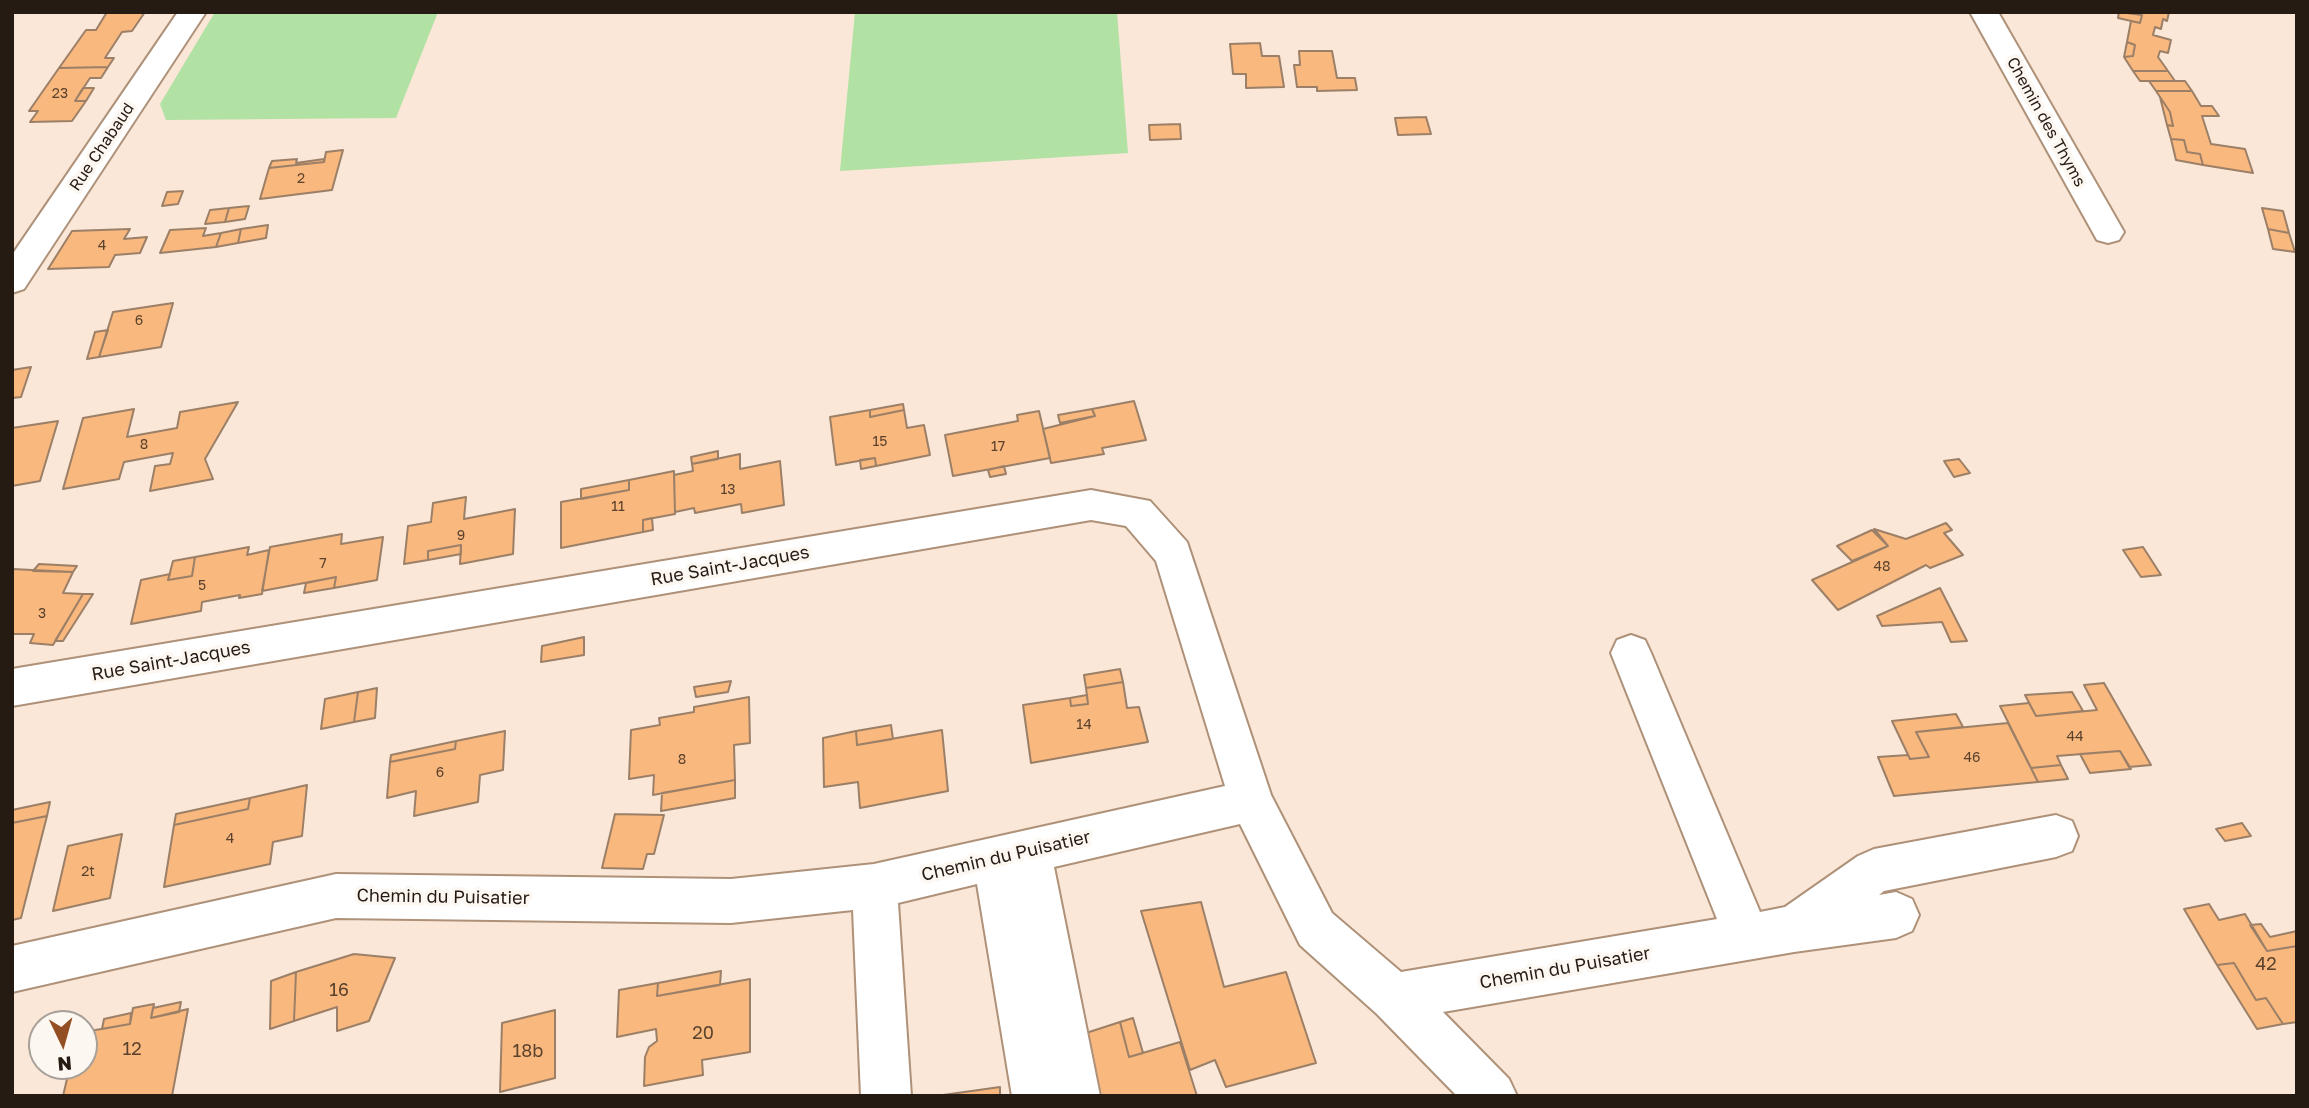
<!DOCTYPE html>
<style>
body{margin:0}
#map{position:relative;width:2309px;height:1108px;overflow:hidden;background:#fae7d7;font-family:"Golos Text",sans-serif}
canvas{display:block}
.frame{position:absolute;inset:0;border:14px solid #261b12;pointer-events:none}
.north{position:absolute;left:28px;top:1010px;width:70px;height:70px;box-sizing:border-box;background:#fdf7f2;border:2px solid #a79f98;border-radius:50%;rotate:175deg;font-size:19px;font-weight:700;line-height:28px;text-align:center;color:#261b12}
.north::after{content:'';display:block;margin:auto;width:24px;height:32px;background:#934e23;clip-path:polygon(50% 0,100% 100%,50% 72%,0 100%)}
</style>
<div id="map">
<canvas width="2309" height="1108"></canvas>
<div class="frame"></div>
<div class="north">N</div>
</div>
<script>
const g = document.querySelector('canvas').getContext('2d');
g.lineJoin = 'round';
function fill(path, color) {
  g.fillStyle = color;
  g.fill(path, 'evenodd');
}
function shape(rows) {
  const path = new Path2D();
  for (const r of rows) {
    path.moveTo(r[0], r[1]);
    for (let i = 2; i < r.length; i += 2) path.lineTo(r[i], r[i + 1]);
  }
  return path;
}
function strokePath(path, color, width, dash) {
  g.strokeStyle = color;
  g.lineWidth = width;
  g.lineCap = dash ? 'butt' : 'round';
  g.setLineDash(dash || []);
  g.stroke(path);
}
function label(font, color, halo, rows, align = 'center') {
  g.font = font + ' "Golos Text",sans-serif';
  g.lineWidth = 7;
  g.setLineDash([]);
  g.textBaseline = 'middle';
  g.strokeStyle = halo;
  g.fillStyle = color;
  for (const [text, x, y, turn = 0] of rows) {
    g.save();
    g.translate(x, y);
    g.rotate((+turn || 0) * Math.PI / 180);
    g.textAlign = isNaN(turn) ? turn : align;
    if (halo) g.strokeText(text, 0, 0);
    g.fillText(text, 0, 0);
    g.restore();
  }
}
fill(shape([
 [215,12,438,12,396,118,166,120,160,104],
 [855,12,1117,12,1128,153,840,171]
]), '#b2e1a4');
const building = shape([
 [107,12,145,12,132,31,122,32,105,58,114,58,108,67,59,68,86,30,96,30,107,12],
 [2119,12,2142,15,2140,23,2118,18,2119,12],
 [2169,12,2167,21,2163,19,2161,29,2155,27,2153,35,2171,40,2168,53,2160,51,2158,57,2168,71,2133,71,2124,57,2133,56,2135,45,2127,42,2131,21,2140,23,2142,15,2133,12,2169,12],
 [2127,42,2135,45,2133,56,2124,57,2127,42],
 [1260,43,1262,56,1279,56,1284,87,1246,88,1246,74,1233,74,1230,44,1260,43],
 [1299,51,1332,51,1337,78,1355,78,1357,90,1317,91,1317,87,1297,87,1294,65,1300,65,1299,51],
 [108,67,101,78,90,78,75,101,86,101,72,121,30,122,38,111,29,111,59,68,108,67],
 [2133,71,2168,71,2175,81,2140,81,2133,71],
 [2149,81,2185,81,2192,91,2156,91,2149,81],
 [83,88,94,88,86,101,75,101,83,88],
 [2156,91,2192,91,2201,106,2212,106,2219,116,2202,116,2211,144,2245,149,2253,173,2203,165,2200,154,2187,152,2184,140,2171,139,2167,125,2173,126,2170,112,2156,91],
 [2160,97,2170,112,2173,126,2167,125,2160,97],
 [1426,117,1431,134,1398,135,1395,118,1426,117],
 [1180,124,1181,139,1150,140,1149,125,1180,124],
 [2171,139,2184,140,2187,152,2200,154,2203,165,2176,160,2171,139],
 [343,150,332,190,260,199,269,168,324,162,326,152,343,150],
 [297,159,296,163,324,159,324,162,269,168,272,161,297,159],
 [183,191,178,204,162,206,167,192,183,191],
 [249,206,245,219,225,222,229,208,249,206],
 [229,208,225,222,205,224,210,210,229,208],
 [2262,208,2283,211,2289,233,2268,229,2262,208],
 [268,225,266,238,238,243,241,229,268,225],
 [206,228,203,236,221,233,216,247,160,253,170,230,206,228],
 [130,229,124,239,147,237,140,253,115,255,109,267,48,269,72,231,130,229],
 [241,229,238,243,216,247,221,233,241,229],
 [2268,229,2289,233,2295,252,2273,249,2268,229],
 [173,303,161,347,99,357,113,312,173,303],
 [108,330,99,357,87,359,95,332,108,330],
 [31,367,21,397,12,398,12,370,31,367],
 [1134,401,1146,440,1102,448,1104,454,1051,463,1043,429,1095,416,1092,409,1134,401],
 [238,402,205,459,213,479,150,491,155,466,170,464,173,453,124,462,119,479,63,489,83,418,134,409,127,437,177,428,180,412,238,402],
 [903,404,904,410,870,417,870,410,903,404],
 [1092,409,1095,416,1060,423,1058,415,1092,409],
 [870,410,870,417,904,410,907,428,924,425,930,455,876,466,875,458,836,465,830,417,870,410],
 [1039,411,1050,458,953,476,945,435,1018,421,1017,415,1039,411],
 [58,421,40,481,12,486,12,428,58,421],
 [718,451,718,459,692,464,691,457,718,451],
 [740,454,740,469,780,461,784,505,742,513,741,504,695,513,694,508,675,512,674,475,693,471,692,464,740,454],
 [875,458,876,466,861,469,860,460,875,458],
 [1959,459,1970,473,1954,477,1944,461,1959,459],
 [1004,466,1006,474,990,477,988,470,1004,466],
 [674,471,675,514,643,520,643,532,561,548,561,502,629,490,629,480,674,471],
 [629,480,629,490,581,499,581,489,629,480],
 [466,497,464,519,515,509,513,554,460,564,461,545,428,551,428,560,404,564,408,526,431,522,433,503,466,497],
 [652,518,653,530,643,532,643,520,652,518],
 [1946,523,1952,530,1944,533,1963,555,1930,568,1926,565,1838,610,1812,580,1888,546,1874,529,1906,539,1946,523],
 [1872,530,1888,546,1852,561,1837,546,1872,530],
 [342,534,341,544,383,537,377,580,334,588,336,577,262,591,270,547,342,534],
 [461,545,461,554,428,560,428,551,461,545],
 [249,547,247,555,269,550,262,594,239,598,240,595,202,602,201,611,131,624,141,580,170,574,168,580,192,576,195,557,249,547],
 [2143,547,2161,575,2141,577,2123,550,2143,547],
 [195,557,192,576,168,580,173,561,195,557],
 [39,564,77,566,73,572,33,571,39,564],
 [12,569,73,572,63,593,83,594,53,645,30,643,34,634,12,634,12,569],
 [336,577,334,588,304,593,306,583,336,577],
 [1940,588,1967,641,1951,642,1942,622,1882,626,1877,616,1940,588],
 [83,594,93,594,63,641,55,641,83,594],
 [584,637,584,655,541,662,542,646,584,637],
 [1120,669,1123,682,1086,688,1084,675,1120,669],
 [731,681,728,692,696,697,694,687,731,681],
 [1123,682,1127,708,1139,707,1148,742,1031,763,1023,705,1070,698,1071,706,1088,704,1086,688,1123,682],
 [2104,683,2151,765,2129,767,2120,751,2057,756,2061,765,2031,768,2000,706,2029,703,2036,716,2097,710,2084,685,2104,683],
 [377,688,375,718,354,722,358,692,377,688],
 [358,692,354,722,321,729,325,699,358,692],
 [2072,692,2083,711,2036,716,2025,695,2072,692],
 [1087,695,1088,704,1071,706,1070,698,1087,695],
 [749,697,750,743,734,745,735,780,653,795,654,775,629,779,631,730,660,725,659,718,694,712,694,707,749,697],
 [1956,714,1963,727,1916,732,1929,757,1910,759,1892,721,1956,714],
 [2008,723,2038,782,1894,796,1878,757,1908,755,1910,759,1929,757,1916,732,2008,723],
 [891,725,893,739,857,745,856,731,891,725],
 [942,730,948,791,860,808,858,782,824,787,823,738,856,731,857,745,942,730],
 [505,731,503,770,480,775,478,802,414,816,416,791,387,798,390,762,455,749,456,741,505,731],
 [456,741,455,749,390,762,391,755,456,741],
 [2120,751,2131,769,2090,773,2080,754,2120,751],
 [2061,765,2068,779,2038,782,2031,768,2061,765],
 [735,780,735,798,661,811,662,793,735,780],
 [307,785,302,836,273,842,270,864,164,887,174,825,248,809,250,798,307,785],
 [250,798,248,809,174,825,176,814,250,798],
 [50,802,47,816,12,823,12,810,50,802],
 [615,814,664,815,654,854,647,854,643,869,602,868,615,814],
 [47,816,21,918,12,920,12,823,47,816],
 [2242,823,2251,836,2225,841,2216,829,2242,823],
 [122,834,110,898,53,911,68,846,122,834],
 [1201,902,1224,987,1286,972,1316,1063,1226,1087,1215,1060,1190,1070,1141,911,1201,902],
 [2209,904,2219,920,2245,914,2267,951,2297,946,2297,1022,2283,1024,2266,998,2256,1000,2234,963,2217,965,2184,909,2209,904],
 [2261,924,2270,937,2297,931,2297,946,2267,951,2250,925,2261,924],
 [354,954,395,958,369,1021,337,1031,337,1007,294,1021,296,972,354,954],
 [2234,963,2256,1000,2266,998,2283,1024,2257,1029,2217,965,2234,963],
 [721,971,720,985,657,996,658,983,721,971],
 [296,972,294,1021,270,1029,271,981,296,972],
 [750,979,750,1052,702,1060,703,1075,644,1086,645,1057,649,1047,657,1041,656,1029,617,1037,619,990,658,983,657,996,750,979],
 [181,1002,179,1012,151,1018,153,1008,181,1002],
 [154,1004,151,1018,188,1009,172,1096,63,1096,70,1066,84,1066,84,1032,130,1024,133,1008,154,1004],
 [555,1010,555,1078,500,1092,502,1023,555,1010],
 [131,1013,130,1024,102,1029,104,1019,131,1013],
 [1133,1018,1143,1053,1129,1057,1120,1022,1133,1018],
 [1120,1022,1129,1057,1180,1042,1197,1096,1095,1096,1080,1035,1120,1022],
 [1000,1087,1000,1096,943,1096,943,1095,1000,1087]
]);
fill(building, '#f9b87e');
strokePath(building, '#9c7f67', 2);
const street = shape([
 [178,12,206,12,24,289,12,293,12,255,178,12],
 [1970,12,1998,12,2124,232,2119,240,2108,243,2097,240,1970,12],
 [1091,490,1150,501,1187,542,1271,795,1332,913,1401,972,1717,919,1611,653,1617,640,1631,635,1645,640,1651,653,1760,912,1785,907,1858,856,1874,849,2056,815,2072,821,2078,836,2072,851,2056,857,1884,891,1879,895,1896,892,1912,899,1919,915,1912,931,1896,938,1794,952,1443,1012,1509,1079,1517,1096,1457,1096,1377,1014,1300,945,1240,824,1054,867,1100,1096,1012,1096,977,884,898,903,911,1096,861,1096,853,910,731,923,336,918,12,992,12,946,336,874,731,879,874,864,1225,786,1156,561,1126,526,1091,520,12,706,12,669,1091,490]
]);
strokePath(street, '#ae9178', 4);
fill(street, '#fff');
label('14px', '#5b422d', null, [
 ["23",60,94],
 ["2",301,179],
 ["4",102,246],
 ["6",139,321],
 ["15",880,442],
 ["8",144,445],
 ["17",998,447],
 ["13",728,490],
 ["11",618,507],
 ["9",461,536],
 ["7",323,564],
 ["48",1882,567],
 ["5",202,586],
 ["3",42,614],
 ["14",1084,725],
 ["44",2075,737],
 ["46",1972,758],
 ["8",682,760],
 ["6",440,773],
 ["4",230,839],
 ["2t",88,872]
]);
label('16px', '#261b12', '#fdf7f2', [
 ["Chemin des Thyms",2046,122,61],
 ["Rue Chabaud",102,147,-56]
]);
label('18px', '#261b12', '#fdf7f2', [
 ["Rue Saint-Jacques",730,566,-10],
 ["Rue Saint-Jacques",171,661,-10],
 ["Chemin du Puisatier",1006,856,-13],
 ["Chemin du Puisatier",443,897,1],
 ["Chemin du Puisatier",1565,968,-10]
]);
label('18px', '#5b422d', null, [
 ["42",2266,964],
 ["16",339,990],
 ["20",703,1033],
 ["12",132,1049],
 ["18b",528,1051]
]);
</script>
